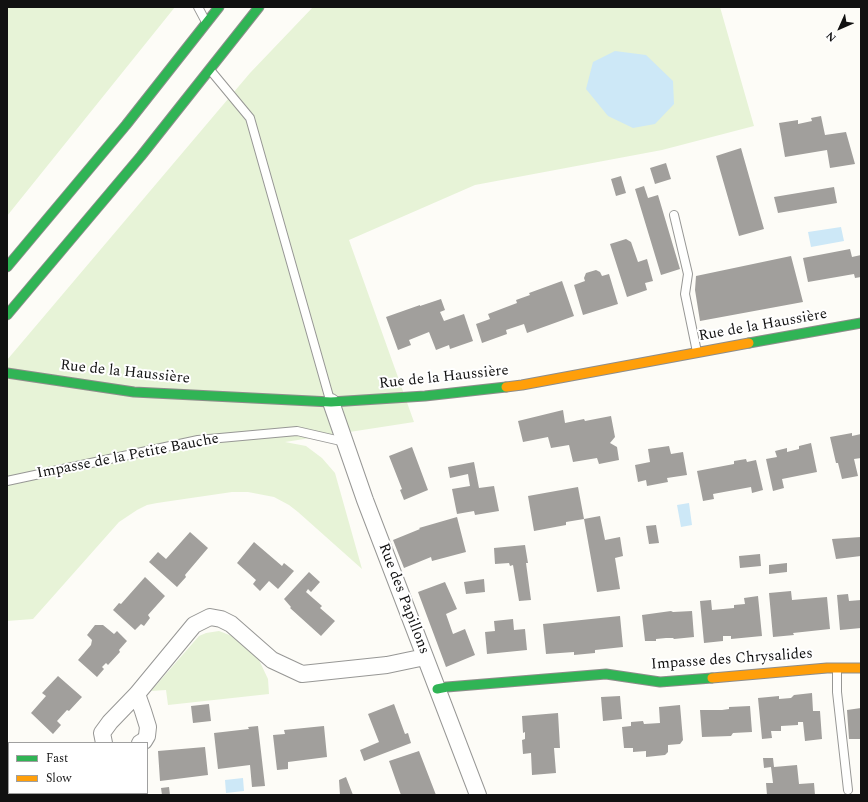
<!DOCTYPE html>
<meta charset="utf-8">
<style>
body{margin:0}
#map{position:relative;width:868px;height:802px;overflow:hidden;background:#fdfcf7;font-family:Spectral,serif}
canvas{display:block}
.frame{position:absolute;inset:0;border:8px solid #111;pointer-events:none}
.legend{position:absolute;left:8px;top:742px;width:140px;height:52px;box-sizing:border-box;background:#fff;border:1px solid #a0a0a0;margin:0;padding:5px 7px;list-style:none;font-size:12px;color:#111}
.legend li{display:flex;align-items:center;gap:8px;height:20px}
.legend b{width:20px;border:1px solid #a0a0a0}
.north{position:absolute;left:820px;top:8px;width:40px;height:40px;-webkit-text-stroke:3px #fff;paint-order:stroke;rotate:225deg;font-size:11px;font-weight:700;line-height:16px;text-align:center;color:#111}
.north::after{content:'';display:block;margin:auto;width:14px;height:18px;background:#111;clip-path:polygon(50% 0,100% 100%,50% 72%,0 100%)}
</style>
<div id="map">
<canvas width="868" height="802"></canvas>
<div class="frame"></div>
<ul class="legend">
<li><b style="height:5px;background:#30b455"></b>Fast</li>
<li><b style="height:5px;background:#ff9f0a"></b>Slow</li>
</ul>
<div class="north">N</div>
</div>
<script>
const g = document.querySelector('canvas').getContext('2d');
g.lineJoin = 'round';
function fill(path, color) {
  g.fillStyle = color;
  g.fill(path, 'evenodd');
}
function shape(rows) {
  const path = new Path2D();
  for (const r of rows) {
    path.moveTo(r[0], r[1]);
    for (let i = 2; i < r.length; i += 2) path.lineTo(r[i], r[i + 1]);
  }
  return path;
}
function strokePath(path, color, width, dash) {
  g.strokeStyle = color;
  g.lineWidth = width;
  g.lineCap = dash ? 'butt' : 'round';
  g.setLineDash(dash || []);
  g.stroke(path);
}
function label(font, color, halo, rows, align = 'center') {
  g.font = font + ' Spectral,serif';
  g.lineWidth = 4;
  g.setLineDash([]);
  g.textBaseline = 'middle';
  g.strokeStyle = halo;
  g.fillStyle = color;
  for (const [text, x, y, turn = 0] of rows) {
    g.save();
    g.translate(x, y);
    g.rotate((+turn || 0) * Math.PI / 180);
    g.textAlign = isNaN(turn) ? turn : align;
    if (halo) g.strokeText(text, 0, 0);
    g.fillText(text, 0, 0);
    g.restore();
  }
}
fill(shape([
 [7,7,175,7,7,216],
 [313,7,720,7,754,126,662,150,475,185,349,240,414,422,285,442,306,446,322,458,335,473,362,569,298,512,289,505,274,497,248,492,232,492,157,503,147,505,137,510,119,522,33,619,7,621,7,360,250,73],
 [219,631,232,636,259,660,268,679,269,694,168,705,166,690,151,691,199,636,206,633]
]), '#e7f3d7');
fill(shape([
 [615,51,646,55,673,81,674,104,655,124,633,128,608,116,586,89,593,62],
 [841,227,844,241,811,247,808,232],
 [689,503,692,525,681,527,677,505],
 [243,778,244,791,226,793,225,780]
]), '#cde8f7');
fill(shape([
 [821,116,825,135,846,132,855,164,830,168,827,150,785,157,779,123,798,120,798,124,812,121,811,118],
 [741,148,764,229,739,236,716,156],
 [666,163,671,179,655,184,650,168],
 [621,176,626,193,616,196,611,179],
 [644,186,648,198,658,195,680,269,661,275,635,189],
 [834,187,837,203,778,213,774,197],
 [626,239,631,242,638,262,647,259,653,281,645,283,647,290,627,297,610,244],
 [850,249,852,257,861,255,861,277,855,278,854,274,808,282,803,258],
 [791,256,803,302,700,321,695,290,696,276],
 [596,270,600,272,602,276,609,274,618,304,583,315,574,285,585,281,584,278,586,273],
 [562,281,574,316,527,333,524,324,506,330,507,334,482,343,476,324,490,319,488,314,517,303,516,300,530,295,529,293],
 [441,299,445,310,440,312,444,321,464,314,473,341,450,349,449,345,436,350,429,332,409,340,411,345,398,350,386,317,420,305,420,306],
 [563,410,565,423,584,419,585,421,611,416,615,437,610,443,617,447,619,460,599,464,597,458,573,462,569,445,551,448,548,437,523,442,518,421],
 [852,433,852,436,861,434,861,458,854,459,858,476,842,479,838,463,836,463,830,437],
 [811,443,817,472,782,479,784,488,773,491,766,459,777,457,775,451,787,448,787,452,799,449,799,446],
 [669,446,671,454,683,452,687,475,667,478,668,482,647,486,646,480,638,482,635,465,650,462,648,449],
 [412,447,428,490,404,500,400,490,402,489,389,456],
 [746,459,747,462,756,460,763,490,752,493,751,487,713,494,714,499,703,501,697,471,734,464,734,461],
 [474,462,479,488,494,486,499,511,475,515,474,511,457,514,452,489,470,486,468,474,450,478,448,467],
 [578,487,584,519,566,522,566,525,534,531,528,496],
 [600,516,605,540,620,537,623,556,615,558,620,589,597,592,584,519],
 [457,517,466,552,432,561,431,557,404,568,393,540,420,529,419,528],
 [656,525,659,543,649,544,646,526],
 [190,532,208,548,185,575,186,577,177,587,149,562,158,552,166,559],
 [861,537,861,556,836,559,832,539],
 [254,542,282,566,284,563,294,571,278,589,269,581,260,591,253,584,256,580,237,563],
 [525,545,528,563,526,563,531,600,519,601,513,565,510,566,509,563,495,564,494,548],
 [760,554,761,566,740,568,739,556],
 [787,563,787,572,769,574,769,565],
 [309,572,320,582,311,592,308,589,306,592,322,606,320,608,335,621,321,636,290,608,291,607,284,599],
 [145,577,165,596,148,615,150,618,144,626,141,624,135,630,113,610,119,603,121,604],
 [484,579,485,592,466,594,464,582],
 [445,582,457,609,446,614,453,634,465,629,475,655,446,667,418,592],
 [791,591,792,600,827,597,830,629,793,633,794,635,773,637,769,593],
 [848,594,849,601,861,600,861,628,840,630,837,595],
 [758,596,762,636,731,639,731,636,723,636,723,641,704,643,700,601,711,600,712,610,734,608,734,605,745,604,744,598],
 [671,611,673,612,692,611,694,637,674,639,673,638,666,638,656,639,656,641,645,641,642,615],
 [620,616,623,647,595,650,595,653,574,655,574,652,546,654,543,624],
 [513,619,514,630,525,629,527,650,487,654,485,632,495,631,494,621],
 [95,625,103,625,114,634,117,631,127,641,119,650,120,652,108,665,106,663,102,667,104,669,97,677,78,660,91,645,92,640,87,635],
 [58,676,82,697,69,711,67,710,57,721,61,725,53,734,31,713,46,696,42,693],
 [812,693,813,711,820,711,822,739,805,741,803,722,798,722,798,725,781,726,781,731,771,731,772,738,762,739,758,698,779,696,779,699,791,698,794,695],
 [620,696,622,719,603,721,601,697],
 [209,704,211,721,193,723,191,706],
 [394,704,405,734,408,733,411,743,364,761,360,750,379,742,368,714],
 [680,705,683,740,680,744,668,745,668,752,665,755,646,757,646,751,633,752,633,748,624,748,622,727,631,726,631,722,643,721,644,724,660,723,659,707],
 [750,706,752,732,733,733,731,736,702,737,700,710,722,710,729,709,729,707],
 [861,708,861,739,849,739,847,710],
 [558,713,560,748,554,748,556,773,532,775,531,753,523,754,522,740,525,739,525,732,523,733,522,716],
 [258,726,265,786,252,787,250,765,218,769,214,733,249,729,248,727],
 [324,726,327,757,288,762,288,769,277,770,273,735,285,734,284,730],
 [205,747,208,775,160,781,158,751],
 [419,751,436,795,401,795,389,761],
 [763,758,773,758,774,767,797,765,799,784,814,783,815,795,767,795,766,783,773,783,771,767,764,768],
 [346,777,353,795,340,795,339,780],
 [169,787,170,795,162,795,161,788],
 [25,793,68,793,68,795,25,795],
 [77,793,130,793,130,795,77,795]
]), '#a19f9c');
const lane = shape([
 [198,7,206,22],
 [211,71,250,118,330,400],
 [674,215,688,274,685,294,697,352],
 [7,481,198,440,297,431,345,442],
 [837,669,837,692,848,790]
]);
const street = shape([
 [331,402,365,500,478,795],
 [137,694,143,711,148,727,147,736,144,741,140,743],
 [104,743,102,733,110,722,137,694,194,625,210,617,221,619,231,624,272,660,302,674,387,665,425,657]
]);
const fast = shape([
 [7,267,126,125,219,7],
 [7,315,141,156,259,7],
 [749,343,861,323],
 [7,373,134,392,331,402,425,396,506,387],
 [437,689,447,687,606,674,660,682,712,678]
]);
const slow = shape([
 [506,387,522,385,749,343],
 [712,678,827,668,861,668]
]);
strokePath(lane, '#979795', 10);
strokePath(street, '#979795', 18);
strokePath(fast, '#8e8d8b', 11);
strokePath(slow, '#8e8d8b', 11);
strokePath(lane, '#fffffe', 8);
strokePath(street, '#fffffe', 16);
strokePath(fast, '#30b455', 9);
strokePath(slow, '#ff9f0a', 9);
label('15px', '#111', '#fff', [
 ["Rue de la Haussière",763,326,-10],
 ["Rue de la Haussière",125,373,6],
 ["Rue de la Haussière",444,378,-6],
 ["Impasse de la Petite Bauche",128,457,-11],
 ["Rue des Papillons",403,599,69],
 ["Impasse des Chrysalides",732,660,-4]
]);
</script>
